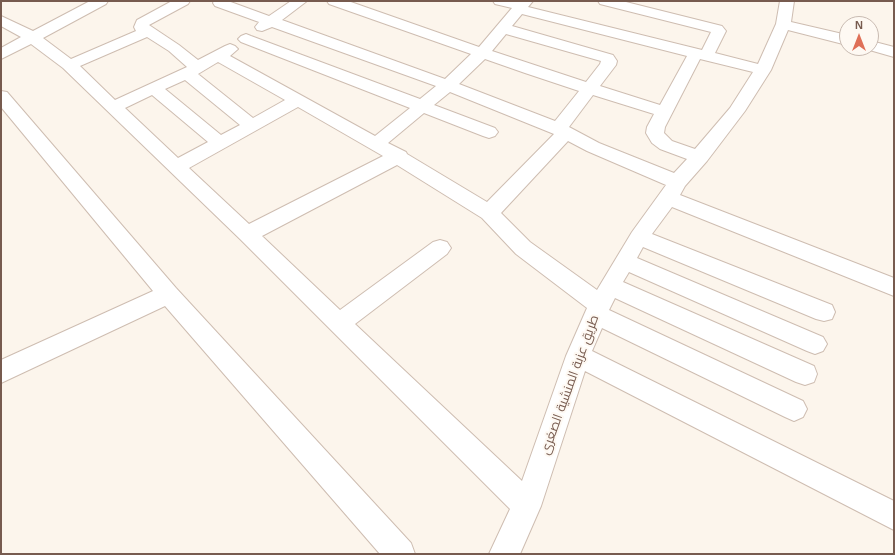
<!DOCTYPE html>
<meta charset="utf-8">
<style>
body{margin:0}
#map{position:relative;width:895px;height:555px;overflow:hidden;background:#fcf5ec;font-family:Helvetica,sans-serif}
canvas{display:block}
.frame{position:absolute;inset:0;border:2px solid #775b4f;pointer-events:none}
.north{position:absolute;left:839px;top:16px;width:40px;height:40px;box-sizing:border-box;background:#fef9f3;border:1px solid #c8bab1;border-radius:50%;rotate:0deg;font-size:11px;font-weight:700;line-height:16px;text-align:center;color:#775b4f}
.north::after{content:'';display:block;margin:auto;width:14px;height:18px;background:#df7058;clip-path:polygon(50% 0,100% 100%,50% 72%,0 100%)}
</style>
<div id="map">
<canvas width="895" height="555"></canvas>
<div class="frame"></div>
<div class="north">N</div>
</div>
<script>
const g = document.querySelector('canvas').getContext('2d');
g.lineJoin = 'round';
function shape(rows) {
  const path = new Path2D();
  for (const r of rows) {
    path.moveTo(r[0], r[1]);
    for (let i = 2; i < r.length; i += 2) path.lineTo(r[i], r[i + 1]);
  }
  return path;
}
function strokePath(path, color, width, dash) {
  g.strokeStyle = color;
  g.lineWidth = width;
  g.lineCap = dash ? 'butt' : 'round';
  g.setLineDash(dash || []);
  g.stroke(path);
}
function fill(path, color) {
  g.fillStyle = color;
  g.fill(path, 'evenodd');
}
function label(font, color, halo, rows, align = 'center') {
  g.font = font + ' Helvetica,Cairo,sans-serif';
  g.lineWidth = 4;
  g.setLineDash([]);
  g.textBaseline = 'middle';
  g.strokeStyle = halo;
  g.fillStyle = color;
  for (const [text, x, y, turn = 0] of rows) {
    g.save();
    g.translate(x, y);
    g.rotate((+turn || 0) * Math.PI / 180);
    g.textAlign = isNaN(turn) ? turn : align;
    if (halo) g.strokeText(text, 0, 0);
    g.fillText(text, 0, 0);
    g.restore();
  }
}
const minor = shape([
 [90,1,108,1,106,4,43,38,71,59,136,31,134,27,137,20,172,1,190,1,188,4,149,25,179,45,198,60,225,46,230,44,235,46,238,49,230,56,375,136,410,108,241,42,238,39,241,36,246,34,251,36,420,99,436,86,272,27,262,31,257,30,255,27,259,22,215,6,213,3,214,1,228,1,269,16,291,1,307,1,282,20,445,79,471,54,329,4,327,1,348,1,479,47,512,8,495,4,493,1,533,1,528,7,702,50,711,32,600,4,598,1,622,1,722,26,726,31,715,53,758,64,776,24,780,1,794,1,791,22,847,35,847,45,788,30,771,70,745,111,707,161,685,186,680,195,894,278,894,296,672,207,652,234,832,305,835,312,832,319,824,321,816,319,643,247,637,258,823,337,827,344,823,351,815,354,807,351,629,272,623,282,814,366,817,374,814,382,805,385,796,382,615,298,609,310,803,401,807,409,803,417,794,421,785,417,602,328,592,351,894,501,894,530,585,371,541,506,520,554,489,554,510,509,240,239,63,68,31,44,1,59,1,48,21,37,1,26,1,16,33,31,90,1],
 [522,14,687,56,660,105,600,86,616,65,617,61,613,55,512,26,522,14],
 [506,34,601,61,600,64,586,82,492,51,506,34],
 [147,37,169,51,187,67,115,100,80,66,147,37],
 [485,59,525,73,579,91,555,121,459,84,485,59],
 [700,59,753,72,730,108,695,149,672,141,664,133,665,127,700,59],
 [218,62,285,100,253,118,198,74,218,62],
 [185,80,240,125,221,135,165,89,185,80],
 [450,92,554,134,487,202,407,154,406,152,388,143,424,113,483,136,489,138,495,136,498,132,495,128,434,105,450,92],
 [152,95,208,142,178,158,125,108,152,95],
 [593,95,654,114,647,127,646,133,652,143,660,149,687,159,674,173,599,143,569,127,593,95],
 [298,107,383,156,249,224,189,168,298,107],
 [568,141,587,151,666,185,632,232,597,290,530,242,501,213,568,141],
 [397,165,482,218,516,254,587,308,566,356,522,481,355,324,447,254,451,248,447,242,440,240,433,242,340,310,262,236,397,165],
 [871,41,894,47,894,57,866,49,865,48,871,48,871,41],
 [1,91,7,92,176,288,411,543,415,554,380,554,165,306,1,383,1,360,153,291,1,107,1,91]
]);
strokePath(minor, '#cebdb1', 2);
fill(minor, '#fff');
label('13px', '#775b4f', '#fef9f3', [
 ["طريق عزبة المنشية الصغرى",570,385,-70]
]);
</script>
